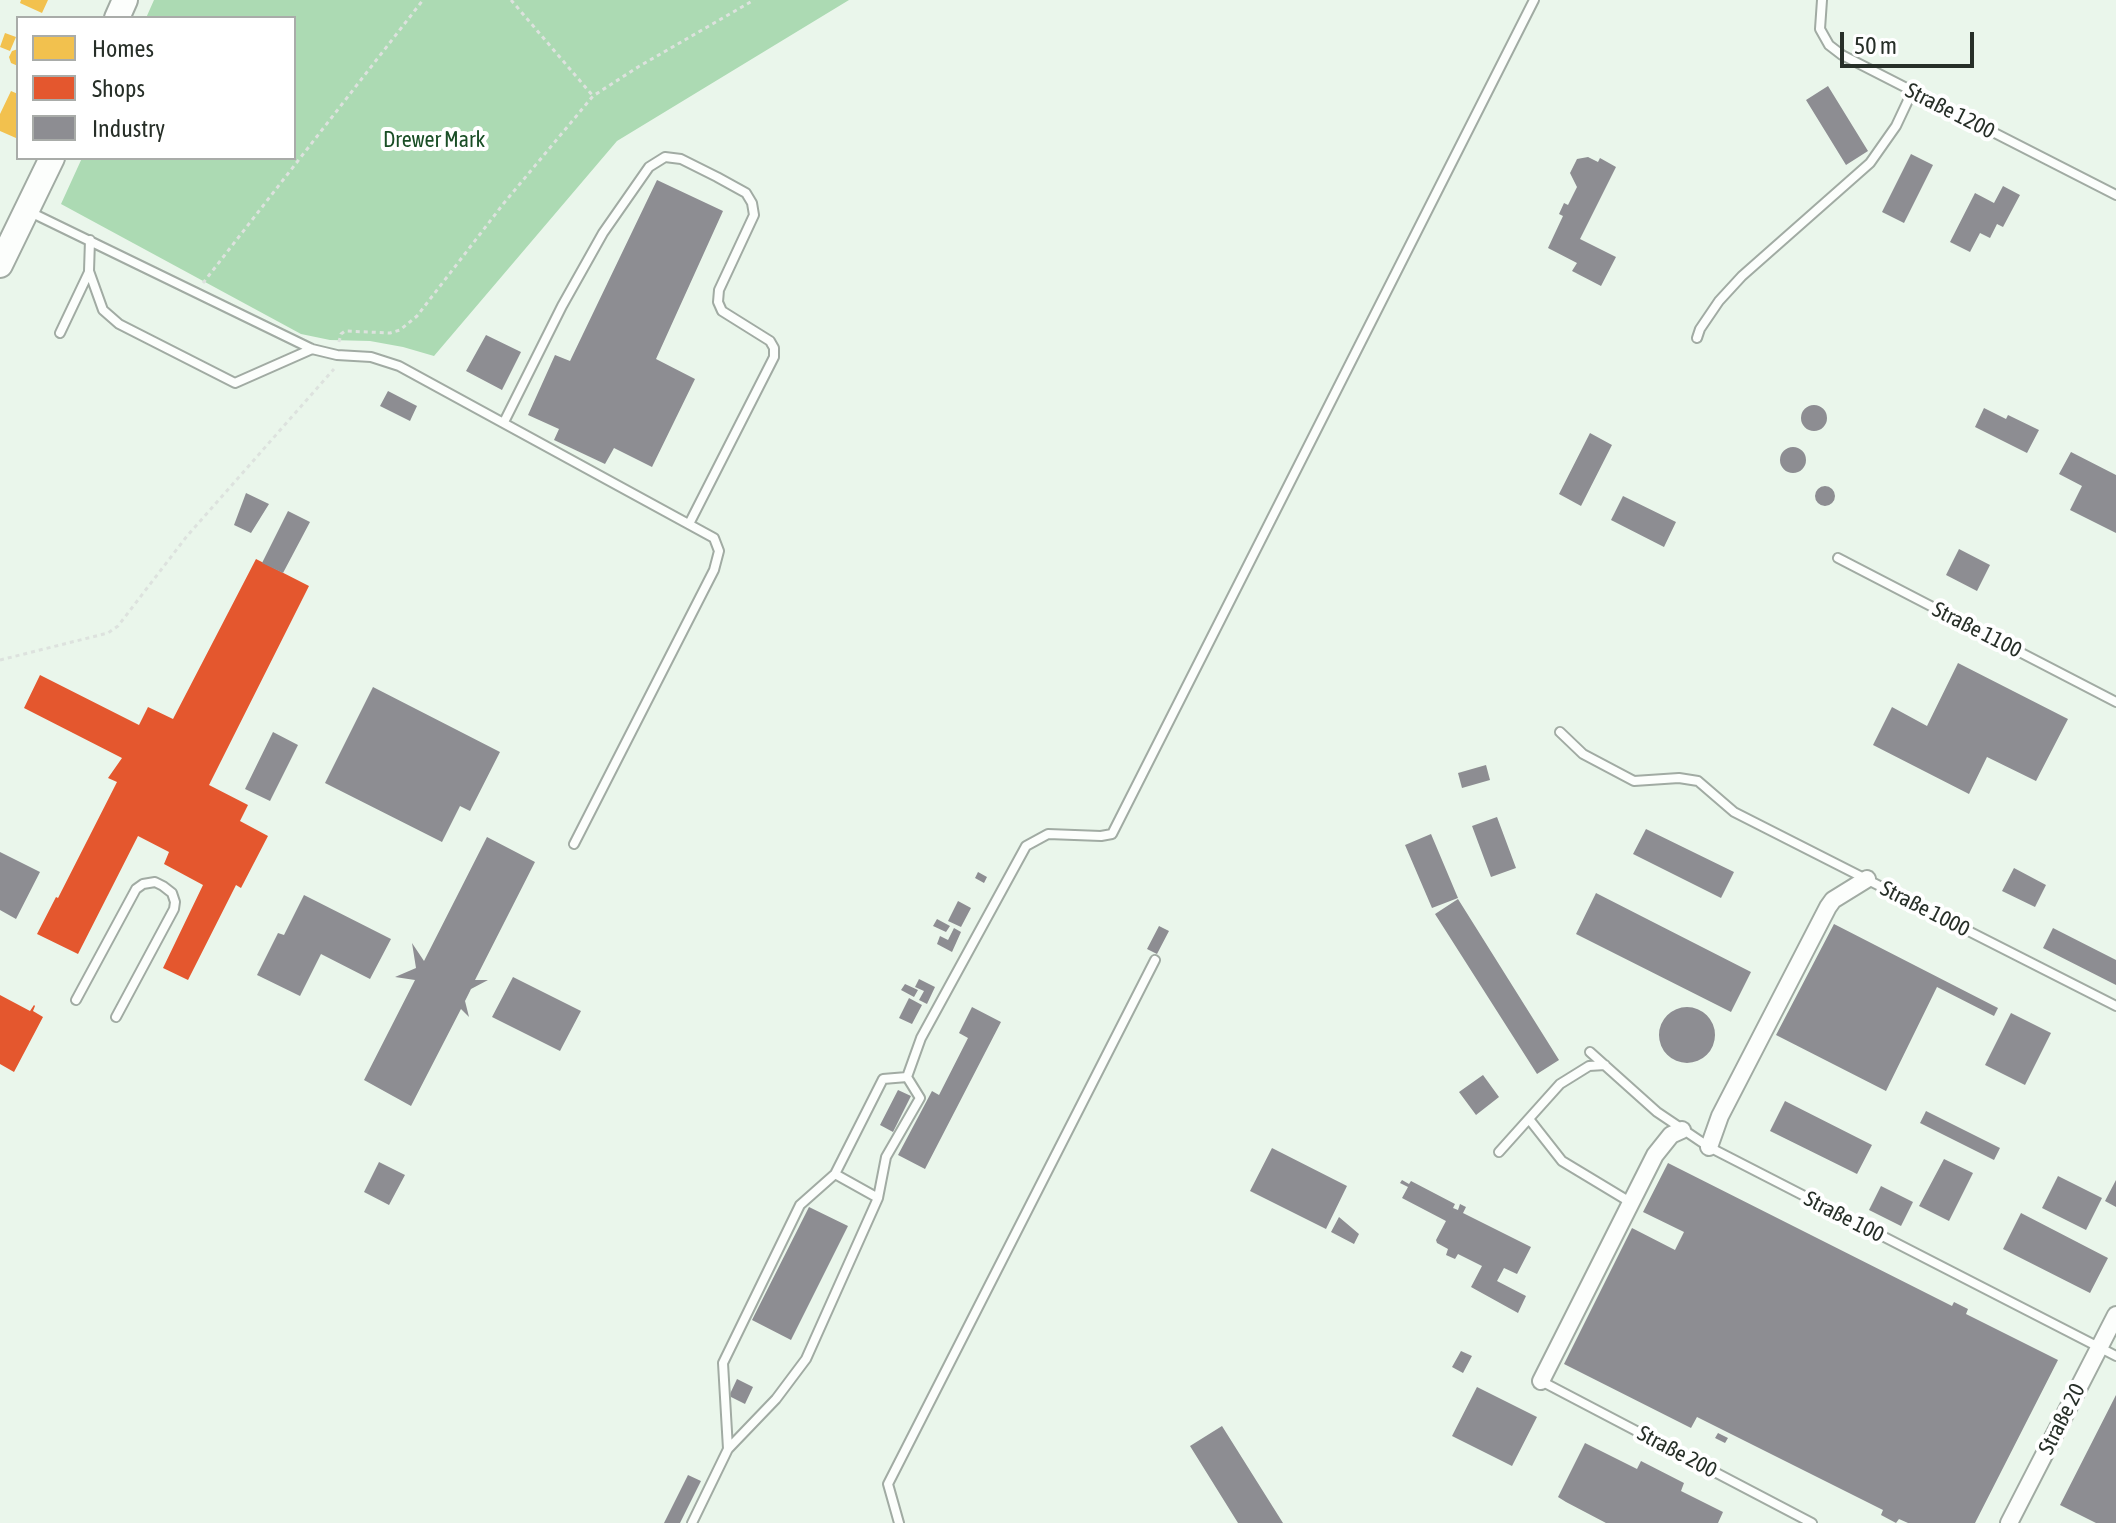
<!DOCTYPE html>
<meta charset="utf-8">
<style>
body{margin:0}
#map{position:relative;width:2116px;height:1523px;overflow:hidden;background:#eaf6eb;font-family:"Asap Condensed",sans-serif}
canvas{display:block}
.legend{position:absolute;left:16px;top:16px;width:280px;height:144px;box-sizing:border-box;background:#fff;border:2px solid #a9aca9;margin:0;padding:10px 14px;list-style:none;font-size:24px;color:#272f28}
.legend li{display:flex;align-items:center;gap:16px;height:40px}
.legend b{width:40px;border:2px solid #a9aca9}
.scale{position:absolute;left:1840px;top:32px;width:134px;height:36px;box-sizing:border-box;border:4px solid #272f28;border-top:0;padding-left:10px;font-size:24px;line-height:28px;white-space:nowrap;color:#272f28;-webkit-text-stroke:6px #fff;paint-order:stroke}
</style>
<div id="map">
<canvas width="2116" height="1523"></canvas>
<ul class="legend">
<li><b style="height:22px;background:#f2c14e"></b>Homes</li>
<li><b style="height:22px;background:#e4572e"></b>Shops</li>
<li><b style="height:22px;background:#8d8d92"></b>Industry</li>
</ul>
<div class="scale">50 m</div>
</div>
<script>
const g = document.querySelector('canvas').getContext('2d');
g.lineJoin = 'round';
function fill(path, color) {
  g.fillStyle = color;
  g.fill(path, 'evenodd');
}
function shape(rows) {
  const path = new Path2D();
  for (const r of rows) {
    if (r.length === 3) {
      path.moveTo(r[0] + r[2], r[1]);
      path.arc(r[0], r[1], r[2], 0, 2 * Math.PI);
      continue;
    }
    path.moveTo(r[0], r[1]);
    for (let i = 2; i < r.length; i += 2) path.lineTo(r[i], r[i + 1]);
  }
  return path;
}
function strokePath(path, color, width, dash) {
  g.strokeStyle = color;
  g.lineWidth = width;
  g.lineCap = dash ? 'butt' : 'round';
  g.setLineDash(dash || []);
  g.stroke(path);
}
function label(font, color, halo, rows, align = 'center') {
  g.font = font + ' "Asap Condensed",sans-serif';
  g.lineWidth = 8;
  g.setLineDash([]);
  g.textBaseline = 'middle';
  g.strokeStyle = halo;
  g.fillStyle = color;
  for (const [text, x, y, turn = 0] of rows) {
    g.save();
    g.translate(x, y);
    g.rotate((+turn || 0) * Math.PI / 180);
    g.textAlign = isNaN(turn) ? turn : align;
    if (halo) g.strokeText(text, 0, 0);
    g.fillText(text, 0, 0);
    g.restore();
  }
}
fill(shape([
 [154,0,849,0,617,141,434,356,403,347,370,341,330,340,301,334,61,204,82,158,294,158,294,18,146,18]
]), '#acdab3');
fill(shape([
 [21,0,48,0,42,13,20,3],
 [5,33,16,37,10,51,0,47],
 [18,49,18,66,11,63,9,57,12,51],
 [11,91,18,94,18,133,16,138,0,131,0,114]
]), '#f2c14e');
fill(shape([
 [256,559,309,586,209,785,248,805,240,821,268,836,241,888,236,885,188,980,163,968,203,885,164,864,169,852,138,836,78,954,37,934,56,897,58,898,117,782,108,778,122,758,24,708,40,675,139,725,148,707,173,719],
 [0,995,30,1011,34,1005,35,1006,33,1011,43,1017,14,1072,0,1064]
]), '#e4572e');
fill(shape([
 [1828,86,1868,151,1846,165,1806,100],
 [1911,154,1933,165,1904,223,1882,212],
 [1588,157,1598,162,1600,158,1616,167,1580,239,1616,257,1601,286,1572,271,1577,263,1548,248,1563,216,1559,214,1564,203,1568,205,1577,187,1570,173,1577,159],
 [657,180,723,211,656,359,695,379,652,467,614,448,605,464,554,440,559,429,528,415,555,355,570,361],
 [2003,186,2020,195,2003,227,1997,224,1990,238,1980,233,1970,252,1950,242,1975,193,1994,203],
 [486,335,521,352,502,390,466,371],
 [388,391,417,406,410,421,380,406],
 [1814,418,13],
 [1984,408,2006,419,2008,415,2039,430,2027,453,1975,427],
 [1590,433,1612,445,1581,506,1559,494],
 [1793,460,13],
 [2071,452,2116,475,2116,533,2070,510,2082,486,2059,474],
 [1825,496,10],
 [246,493,269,504,251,533,234,525],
 [1623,496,1676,522,1664,547,1611,520],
 [288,511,310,522,283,573,262,563],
 [1959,549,1990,565,1977,591,1946,575],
 [1958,663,2068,719,2036,781,1987,757,1969,794,1873,745,1892,707,1927,726],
 [373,687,500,752,470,811,460,806,442,842,325,783],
 [273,732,298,745,270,801,245,789],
 [1486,765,1490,780,1462,788,1458,773],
 [1497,817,1516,868,1491,877,1472,826],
 [1646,829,1734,872,1721,898,1633,854],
 [1431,834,1458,898,1432,908,1405,845],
 [487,837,535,862,475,980,488,980,471,989,465,1001,469,1017,461,1009,411,1106,364,1080,415,980,395,977,416,968,412,943,424,961],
 [0,852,40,872,16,919,0,910],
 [2014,868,2046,885,2035,907,2002,891],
 [978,872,987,877,984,883,975,878],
 [1596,893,1751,972,1731,1012,1576,934],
 [304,895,391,939,370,979,321,954,300,996,257,975,278,933,284,935],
 [1458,899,1559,1060,1537,1074,1435,914],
 [958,901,971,908,961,927,948,921],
 [937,919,950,926,946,932,933,926],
 [1834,924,1998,1008,1994,1016,1937,987,1886,1091,1776,1035],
 [1159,926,1169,931,1157,954,1147,949],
 [954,928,961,932,952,952,937,944,940,936,948,940],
 [2053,928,2116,960,2116,985,2043,948],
 [513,977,581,1011,560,1051,492,1017],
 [919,979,935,987,927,1004,919,1000,924,991,915,987],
 [905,984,918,990,914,997,901,990],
 [909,998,922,1005,912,1024,899,1018],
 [1687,1035,28],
 [972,1007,1001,1022,925,1169,898,1155,932,1091,939,1095,968,1038,959,1033],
 [2011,1013,2051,1033,2025,1085,1985,1065],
 [1483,1075,1499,1097,1476,1115,1459,1092],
 [898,1090,911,1096,893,1132,880,1125],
 [1785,1101,1872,1145,1857,1174,1770,1131],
 [1926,1111,2000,1148,1994,1160,1920,1123],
 [1272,1148,1347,1186,1326,1229,1250,1191],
 [1944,1159,1973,1173,1949,1221,1919,1206],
 [379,1162,405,1175,389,1205,364,1192],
 [1668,1163,1952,1306,1954,1302,1968,1309,1966,1314,2058,1360,1975,1523,1908,1523,1899,1519,1896,1523,1881,1515,1883,1510,1697,1417,1691,1428,1564,1364,1632,1228,1675,1250,1684,1232,1643,1212],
 [2058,1176,2102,1198,2086,1230,2042,1208],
 [1402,1180,1409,1184,1411,1181,1455,1204,1453,1208,1458,1210,1460,1204,1466,1207,1463,1213,1531,1247,1517,1274,1504,1268,1497,1281,1526,1296,1518,1313,1471,1287,1482,1266,1458,1254,1455,1259,1446,1255,1448,1249,1437,1243,1436,1240,1446,1221,1402,1198,1408,1187,1400,1183],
 [2116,1180,2116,1207,2105,1201],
 [1881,1186,1913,1202,1901,1226,1869,1210],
 [809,1207,848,1226,791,1340,752,1320],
 [2021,1213,2108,1258,2090,1293,2003,1249],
 [1339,1217,1359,1234,1354,1244,1331,1232],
 [1461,1351,1472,1356,1463,1373,1452,1367],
 [737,1379,753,1387,745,1404,729,1396],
 [1477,1387,1537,1417,1512,1466,1452,1436],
 [2116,1395,2116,1523,2096,1523,2060,1505],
 [1222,1426,1283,1523,1238,1523,1190,1446],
 [1718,1433,1728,1438,1725,1443,1715,1438],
 [1585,1443,1637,1469,1641,1461,1684,1483,1681,1491,1723,1512,1718,1523,1606,1523,1566,1502,1558,1497],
 [688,1475,701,1481,680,1523,664,1523]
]), '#8d8d92');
const service = shape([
 [1822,0,1820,29,1829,45,1842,55,2116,195],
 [28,211,312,349,337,355,371,357,399,366,714,538,719,551,714,570,574,844],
 [90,240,89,271,103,310,119,324,235,383,312,349],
 [60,333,89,272],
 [1697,338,1700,329,1719,301,1742,276,1870,163,1896,126,1912,92],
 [504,422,562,306,603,233,649,167,665,157,681,159,717,177,746,193,752,203,754,215,719,290,718,302,722,311,770,341,774,348,774,357,689,524],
 [1838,558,2116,702],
 [1560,732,1583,754,1634,781,1679,778,1698,781,1734,812,2116,1006],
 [76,1000,136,889,143,884,155,882,163,886,172,893,175,902,174,909,116,1017],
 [1590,1052,1657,1112,1709,1147,2116,1356],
 [907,1077,921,1038,1026,846,1048,834,1101,836,1112,834,1534,0],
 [1529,1119,1562,1161,1630,1202],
 [1499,1152,1560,1084,1589,1066,1605,1065],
 [835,1174,878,1198],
 [1541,1381,1812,1523],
 [728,1449,723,1363,800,1205,835,1174,883,1079,907,1077],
 [692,1523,728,1449,776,1399,806,1359,878,1198,886,1157,920,1098,907,1077],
 [899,1523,888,1484,1155,960]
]);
const minor = shape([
 [1709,1147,1720,1116,1828,907,1833,900,1867,879],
 [1541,1381,1655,1155,1671,1135,1682,1130],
 [2009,1523,2116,1315]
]);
const secondary = shape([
 [117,18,125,0],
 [0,265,52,158]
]);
strokePath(service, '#a1aba3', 12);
strokePath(minor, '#a1aba3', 20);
strokePath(secondary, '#a1aba3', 28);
strokePath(shape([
 [511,0,593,96],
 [203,283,423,0],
 [339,342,341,334,345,331,390,333,400,330,417,316,504,203,593,96,638,67,754,0],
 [0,660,108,633,118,626,187,536,334,369]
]), '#dde2de', 3, [4, 4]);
strokePath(service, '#fcfefc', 8);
strokePath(minor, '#fcfefc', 16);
strokePath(secondary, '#fcfefc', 24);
label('22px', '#272f28', '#fff', [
 ["Straße 1200",1950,111,27],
 ["Straße 1100",1977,630,27],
 ["Straße 1000",1925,909,27],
 ["Straße 100",1844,1217,27],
 ["Straße 20",2062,1419,-63],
 ["Straße 200",1677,1452,28]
]);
label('22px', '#1a4e26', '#fff', [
 ["Drewer Mark",434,140]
]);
</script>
